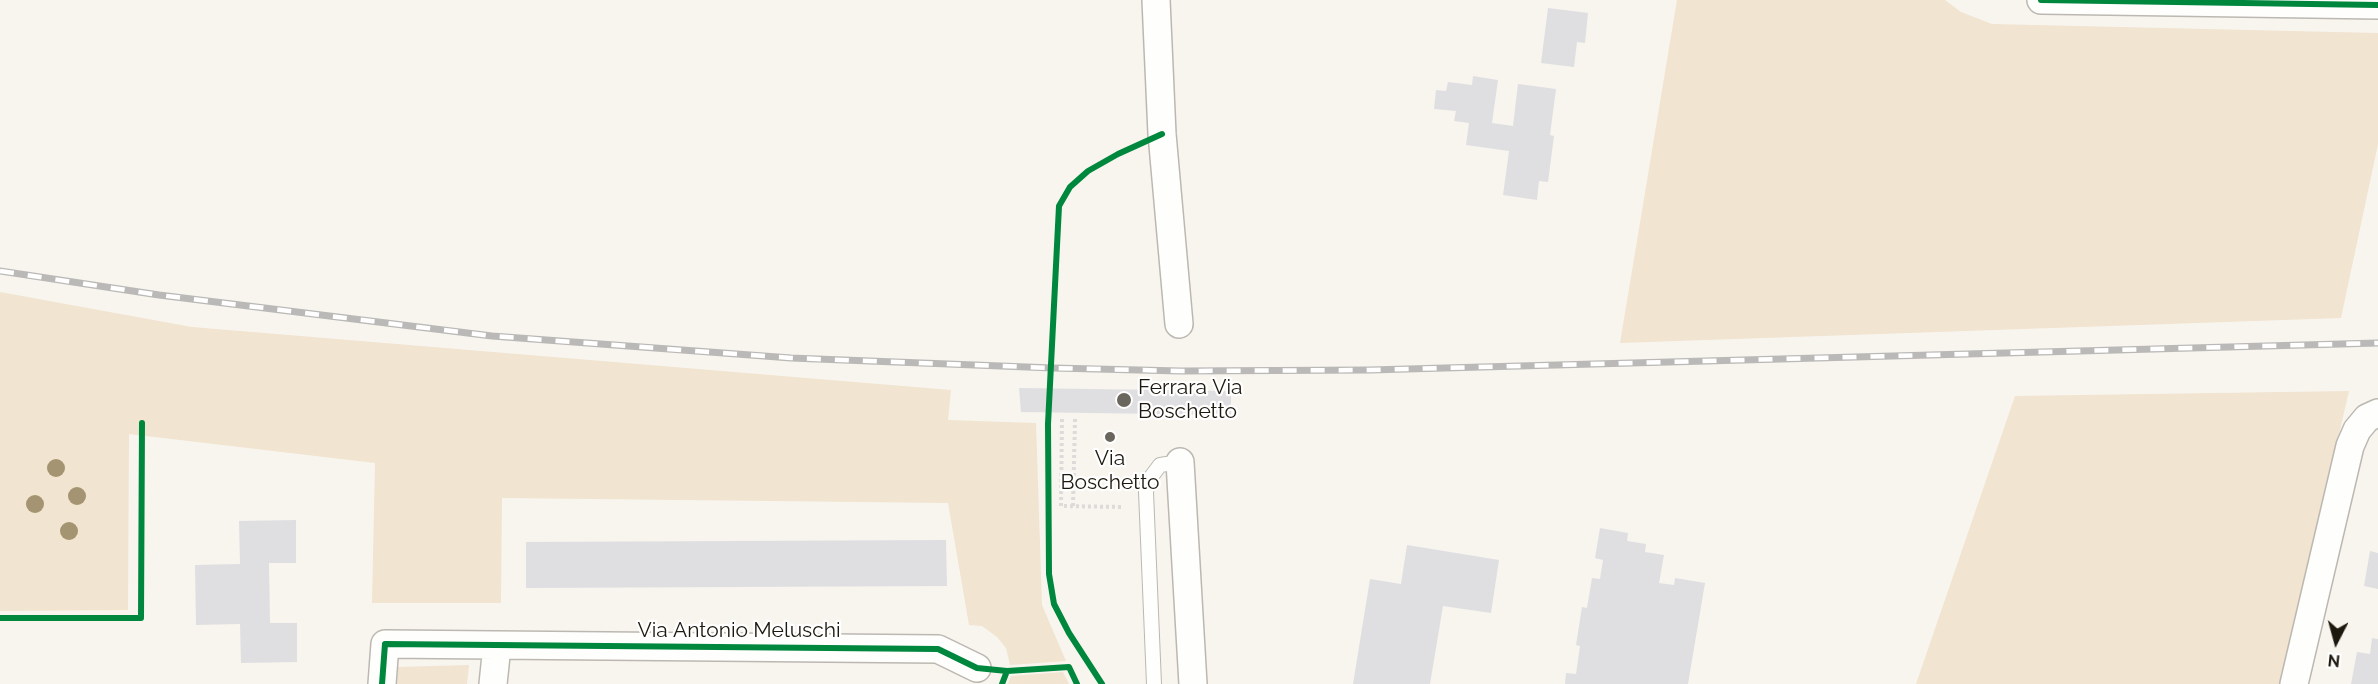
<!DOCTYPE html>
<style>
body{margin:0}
#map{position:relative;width:2378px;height:684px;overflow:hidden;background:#f8f5ef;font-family:Raleway,sans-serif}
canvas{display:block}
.north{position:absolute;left:2306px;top:612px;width:60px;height:60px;-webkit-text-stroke:4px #fff;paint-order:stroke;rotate:186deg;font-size:16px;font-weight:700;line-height:24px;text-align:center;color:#1e190f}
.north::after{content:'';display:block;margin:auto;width:21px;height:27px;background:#1e190f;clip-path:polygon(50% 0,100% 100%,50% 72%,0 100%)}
</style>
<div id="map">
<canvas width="2378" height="684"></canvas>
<div class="north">N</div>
</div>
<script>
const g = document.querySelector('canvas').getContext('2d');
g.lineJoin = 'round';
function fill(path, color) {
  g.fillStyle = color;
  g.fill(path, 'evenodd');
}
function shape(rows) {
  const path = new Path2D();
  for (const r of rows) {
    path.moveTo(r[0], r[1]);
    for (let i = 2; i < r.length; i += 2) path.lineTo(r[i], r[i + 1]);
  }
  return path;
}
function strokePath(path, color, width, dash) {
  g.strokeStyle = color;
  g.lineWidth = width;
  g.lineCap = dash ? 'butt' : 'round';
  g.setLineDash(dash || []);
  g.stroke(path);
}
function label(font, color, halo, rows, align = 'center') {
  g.font = font + ' Raleway,sans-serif';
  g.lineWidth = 4.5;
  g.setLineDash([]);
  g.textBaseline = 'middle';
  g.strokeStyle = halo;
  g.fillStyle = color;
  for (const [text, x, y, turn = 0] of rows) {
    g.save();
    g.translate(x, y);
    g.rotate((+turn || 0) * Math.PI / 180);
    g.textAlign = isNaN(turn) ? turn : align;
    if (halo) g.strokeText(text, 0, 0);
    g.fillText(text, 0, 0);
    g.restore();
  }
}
fill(shape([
 [1677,0,1945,0,1961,12,1992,24,2378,33,2378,144,2341,318,1620,343],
 [0,292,192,327,951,390,948,420,1036,423,1042,605,1066,661,1010,665,1006,648,997,637,982,626,969,625,948,503,502,498,501,603,372,603,375,463,129,434,128,610,0,611],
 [2349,391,2281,684,1916,684,2015,396],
 [469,665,467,684,397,684,398,667],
 [1063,672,1069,684,1008,684,1011,676]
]), '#f1e4d0');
fill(shape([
 [1548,8,1588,13,1585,43,1577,42,1574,67,1541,63],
 [1473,76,1498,80,1492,123,1513,126,1518,84,1556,89,1550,135,1554,136,1548,182,1539,181,1537,200,1503,195,1509,151,1466,145,1469,123,1454,121,1456,111,1434,109,1436,90,1446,91,1448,82,1472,85],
 [1019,388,1231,391,1231,415,1021,412],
 [296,520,296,563,269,563,270,623,297,623,297,662,241,663,240,624,196,625,195,565,240,564,239,521],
 [1600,528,1628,533,1627,541,1646,544,1645,552,1664,555,1659,583,1674,585,1675,578,1705,583,1688,684,1565,684,1566,673,1576,674,1580,646,1576,645,1582,607,1587,608,1592,578,1600,579,1603,560,1595,558],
 [946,540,947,586,526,588,526,542],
 [1407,545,1499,560,1491,613,1443,606,1430,684,1353,684,1370,579,1401,584],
 [2370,551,2378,553,2378,589,2364,586],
 [2372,638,2378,639,2378,684,2351,684,2357,652,2370,654]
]), '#dfdfe2');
const service = shape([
 [1154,684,1146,492,1148,481,1160,465,1180,462]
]);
const minor = shape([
 [1156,0,1162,134,1179,324],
 [2041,0,2378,5],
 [1180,462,1193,684],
 [382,684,385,644,938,649,977,668],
 [493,684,497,646],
 [2294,684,2350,446,2357,430,2367,418,2378,413]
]);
strokePath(service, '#bcb8b1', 16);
strokePath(minor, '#bcb8b1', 30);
strokePath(shape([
 [1062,419,1061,506,1123,507],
 [1073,506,1075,419]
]), '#dcdbd9', 4, [3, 3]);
strokePath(service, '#fefefd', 14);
strokePath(minor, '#fefefd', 27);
const rail = shape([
 [0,271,159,295,492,336,791,358,1053,368,1181,371,1370,370,2378,343]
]);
strokePath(rail, '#bab9b7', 7);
strokePath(rail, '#fff', 4.5, [14]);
strokePath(shape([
 [2041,0,2378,5],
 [0,618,141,618,142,423],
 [382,684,385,644,938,649,977,668,1007,671],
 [1002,684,1007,671,1069,667,1077,684],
 [1102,684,1069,633,1054,604,1049,574,1048,424,1059,206,1070,187,1088,171,1118,154,1162,134]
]), '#00873e', 6);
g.fillStyle = '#a59472';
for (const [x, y] of [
 [56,468],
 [77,496],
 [35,504],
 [69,531]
]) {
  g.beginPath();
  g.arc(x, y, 9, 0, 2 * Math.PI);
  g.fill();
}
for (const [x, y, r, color] of [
 [1124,400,8,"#6a665d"],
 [1110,437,6,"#6a665d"]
]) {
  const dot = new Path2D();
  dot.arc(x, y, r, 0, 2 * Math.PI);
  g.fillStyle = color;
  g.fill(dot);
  strokePath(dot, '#fff', 2);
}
label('21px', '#1e190f', '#fff', [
 ["Ferrara Via",1138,388],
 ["Boschetto",1138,412],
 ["Via",1110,459,"center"],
 ["Boschetto",1110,483,"center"]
], 'left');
label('21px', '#1e190f', '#fff', [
 ["Via Antonio Meluschi",739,631]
]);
</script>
